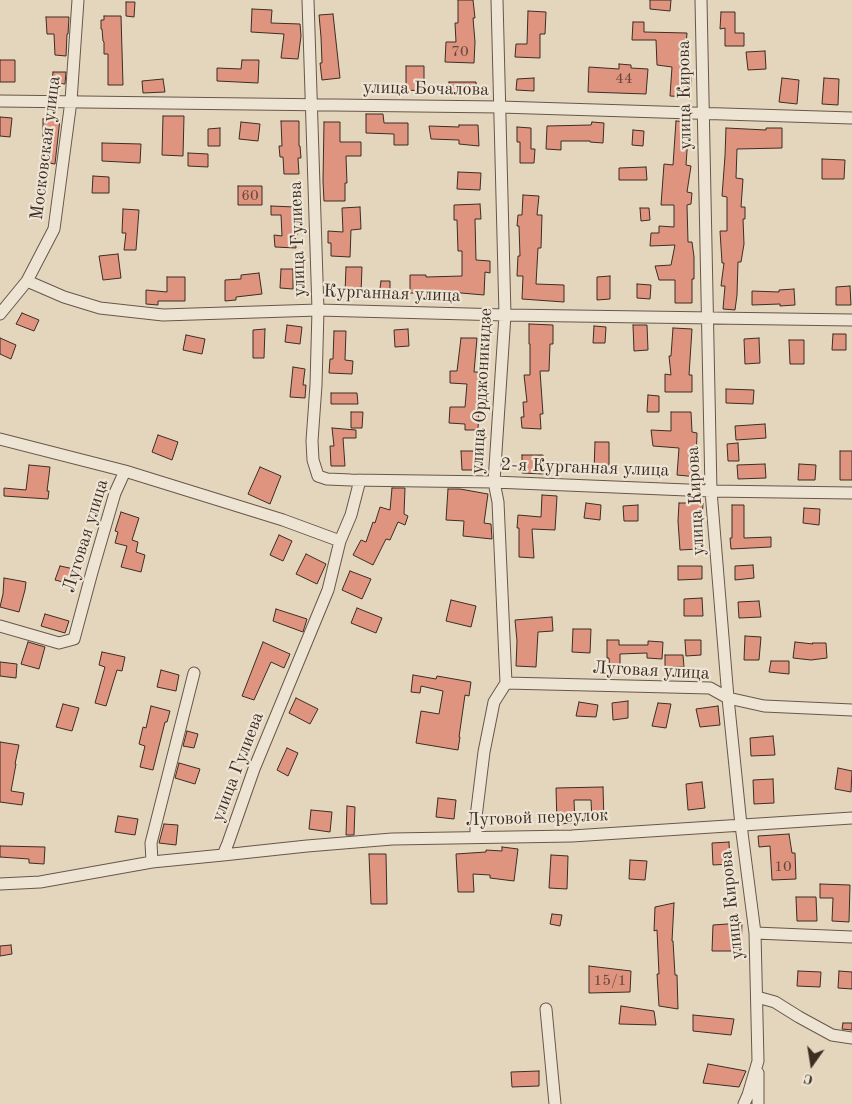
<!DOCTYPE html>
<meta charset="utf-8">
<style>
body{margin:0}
#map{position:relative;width:852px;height:1104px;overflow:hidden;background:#e4d6bd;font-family:"Old Standard TT",serif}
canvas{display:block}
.north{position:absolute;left:787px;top:1039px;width:50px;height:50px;-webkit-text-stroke:4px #ede4d4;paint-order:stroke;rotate:193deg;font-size:14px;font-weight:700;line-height:20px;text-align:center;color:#3d2d23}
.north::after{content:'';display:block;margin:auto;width:18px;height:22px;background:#3d2d23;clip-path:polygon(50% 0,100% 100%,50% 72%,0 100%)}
</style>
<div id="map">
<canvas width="852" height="1104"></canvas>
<div class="north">С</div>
</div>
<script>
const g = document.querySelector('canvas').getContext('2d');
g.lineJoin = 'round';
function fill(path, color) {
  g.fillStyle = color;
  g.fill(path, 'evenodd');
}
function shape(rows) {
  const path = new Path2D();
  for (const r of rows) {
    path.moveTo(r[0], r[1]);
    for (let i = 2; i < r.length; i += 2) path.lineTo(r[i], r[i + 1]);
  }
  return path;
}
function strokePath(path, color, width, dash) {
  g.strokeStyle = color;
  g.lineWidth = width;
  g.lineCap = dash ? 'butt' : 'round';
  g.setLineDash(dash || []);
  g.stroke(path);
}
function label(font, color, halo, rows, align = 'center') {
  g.font = font + ' "Old Standard TT",serif';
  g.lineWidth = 4.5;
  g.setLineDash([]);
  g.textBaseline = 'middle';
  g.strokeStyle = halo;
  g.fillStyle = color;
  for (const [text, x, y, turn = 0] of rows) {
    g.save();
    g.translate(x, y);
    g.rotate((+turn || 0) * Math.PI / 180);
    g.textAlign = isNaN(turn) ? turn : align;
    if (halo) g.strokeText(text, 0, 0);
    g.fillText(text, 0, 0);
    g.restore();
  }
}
const building = shape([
 [458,0,473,0,475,18,473,18,475,42,474,63,445,62,446,42,456,42,455,23,458,23,458,0],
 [650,0,671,0,670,11,650,9,650,0],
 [126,2,135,2,134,17,126,16,126,2],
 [252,9,272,10,271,23,300,24,301,36,298,59,281,58,284,34,251,32,252,9],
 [528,11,546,12,545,34,540,34,540,58,515,57,516,44,527,44,528,11],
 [721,12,735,12,735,33,744,33,744,46,725,46,725,28,720,29,721,12],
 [333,14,340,78,322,80,320,63,322,63,321,37,319,15,333,14],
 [104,16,121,16,123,85,108,85,108,54,104,54,104,42,103,41,102,29,101,29,101,20,104,20,104,16],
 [46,17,69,17,68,34,67,34,66,56,55,55,54,34,47,34,46,17],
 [633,22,644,22,644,32,687,33,685,57,688,57,686,69,692,70,690,97,670,96,672,67,657,65,656,40,632,40,633,22],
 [765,51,766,69,748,70,746,52,765,51],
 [0,60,15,60,15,82,0,82,0,60],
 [242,60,259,60,258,83,217,81,217,68,241,69,242,60],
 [619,64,631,65,631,68,648,69,646,94,588,92,589,67,619,69,619,64],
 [406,66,424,66,424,91,406,90,406,66],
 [53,72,66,72,65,84,52,83,53,72],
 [534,78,534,91,516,90,517,79,534,78],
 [782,78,799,80,797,104,779,102,782,78],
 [824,78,839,79,838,105,822,104,824,78],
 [163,79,165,92,143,93,142,81,163,79],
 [449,82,476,82,477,95,449,93,449,82],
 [366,114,383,114,384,123,408,123,408,145,394,145,394,134,366,133,366,114],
 [163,116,184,116,183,156,162,155,163,116],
 [0,117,12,118,10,137,0,136,0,117],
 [43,119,60,119,55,164,41,162,44,138,43,138,43,119],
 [281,121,299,121,299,146,300,146,301,158,298,158,299,174,284,174,283,157,280,157,279,146,282,146,281,121],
 [676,121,689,122,686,165,691,166,687,192,692,193,691,204,687,205,688,242,692,242,694,257,694,279,692,279,692,303,675,303,675,280,659,280,655,266,671,265,675,245,650,246,651,233,659,233,659,226,674,227,674,205,661,205,664,164,673,165,676,121],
 [241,122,260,124,258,141,239,139,241,122],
 [324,122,340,122,340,142,361,142,361,156,346,156,347,183,345,183,345,201,324,201,323,181,324,122],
 [592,122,604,123,603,143,590,142,590,141,561,141,561,150,546,149,547,126,591,125,592,122],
 [459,125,478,125,479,146,459,144,459,140,431,139,429,126,459,127,459,125],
 [517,127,531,128,531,149,535,149,534,163,520,163,520,142,517,142,517,127],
 [220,128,220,146,208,146,208,129,220,128],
 [726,128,766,130,766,128,782,128,782,148,737,149,736,178,743,179,741,207,745,207,745,219,743,219,744,244,741,262,738,262,737,295,735,310,723,309,725,286,721,286,724,263,722,263,720,231,727,231,727,197,722,196,725,156,726,128],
 [633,130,644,131,643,146,632,145,633,130],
 [102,143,141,144,140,163,102,161,102,143],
 [188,153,208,154,208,167,188,166,188,153],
 [822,159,845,160,844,179,822,179,822,159],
 [646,167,647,180,619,180,619,168,646,167],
 [458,172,481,173,480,190,457,189,458,172],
 [93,176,109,177,109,193,92,193,93,176],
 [238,186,262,186,262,205,238,205,238,186],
 [523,195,539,196,537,215,542,215,541,248,538,248,536,284,564,285,564,302,522,299,523,276,517,276,518,256,520,256,519,226,517,226,518,215,522,215,523,195],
 [480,204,481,219,475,219,476,260,490,261,490,273,485,272,484,295,461,293,410,293,410,275,426,275,426,277,462,276,462,251,458,251,457,220,454,220,454,205,480,204],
 [271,206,295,207,295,223,296,223,298,234,295,234,296,248,275,247,274,235,282,236,281,215,271,215,271,206],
 [360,207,361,229,351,230,350,257,331,256,331,243,328,243,328,231,343,232,342,208,360,207],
 [640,208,649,208,650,220,641,221,640,208],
 [123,209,139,210,136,250,124,250,126,233,122,233,123,209],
 [118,254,121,278,103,280,99,256,118,254],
 [346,267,362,267,361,293,345,292,346,267],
 [281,269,293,269,293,289,280,288,281,269],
 [259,273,262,294,236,297,236,300,225,301,225,280,241,279,241,275,259,273],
 [610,276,610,299,597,300,597,277,610,276],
 [167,277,185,277,185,301,158,301,158,305,146,304,146,290,167,292,167,277],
 [381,281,390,281,390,295,379,296,381,281],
 [637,284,651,285,650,299,637,298,637,284],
 [850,286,851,305,836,305,836,287,850,286],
 [794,289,795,305,780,306,780,304,752,305,752,291,779,292,779,290,794,289],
 [22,313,39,320,34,331,16,324,22,313],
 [529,324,553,325,553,344,550,344,549,371,540,371,543,414,540,414,541,429,522,428,521,417,524,417,523,402,527,402,524,375,530,375,530,344,529,344,529,324],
 [287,325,302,327,300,344,285,342,287,325],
 [633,325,647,325,648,350,634,351,633,325],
 [594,326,606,327,605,343,593,343,594,326],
 [673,328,692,329,689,375,692,375,692,392,665,392,665,374,671,375,669,356,671,356,673,328],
 [265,329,264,358,253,358,253,330,265,329],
 [408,329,409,346,395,347,394,330,408,329],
 [334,331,346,331,345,360,353,361,352,374,329,373,330,359,333,359,334,331],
 [833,334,846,334,846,350,832,350,833,334],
 [186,335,205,339,202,354,183,350,186,335],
 [0,338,16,345,11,359,0,354,0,338],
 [461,338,477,338,474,372,479,372,478,395,480,395,480,406,479,406,478,430,465,430,465,424,449,423,450,407,465,407,467,384,450,383,450,371,457,371,461,338],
 [759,338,760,363,745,364,744,339,759,338],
 [789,340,804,340,804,364,790,364,789,340],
 [293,367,305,369,303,385,306,385,305,398,290,397,293,367],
 [726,389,754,390,753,404,726,403,726,389],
 [331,393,357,393,358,404,331,404,331,393],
 [648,395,659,396,659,412,647,412,648,395],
 [351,412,363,412,362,428,351,428,351,412],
 [671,412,691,412,692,432,697,433,696,462,699,462,698,477,677,475,679,448,653,446,651,430,671,431,671,412],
 [765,424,766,438,736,440,735,426,765,424],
 [332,428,356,430,356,438,343,438,345,466,331,466,330,446,334,446,332,428],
 [158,435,178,442,172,460,152,452,158,435],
 [595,442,609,442,609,471,594,471,595,442],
 [738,443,739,461,728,461,727,444,738,443],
 [461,451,483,451,483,470,462,470,461,451],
 [840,451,852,451,852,480,840,480,840,451],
 [522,455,543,455,544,474,522,473,522,455],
 [765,464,766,478,738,479,737,465,765,464],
 [799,464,816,465,815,480,798,480,799,464],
 [29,465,50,467,47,491,49,491,48,499,4,496,4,488,26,490,29,465],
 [260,467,281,476,270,504,248,494,260,467],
 [392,488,405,488,404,514,408,516,405,525,398,522,390,540,386,539,373,565,353,555,361,540,366,542,373,522,375,523,380,507,390,510,392,488],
 [448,489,460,489,488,494,484,523,491,524,492,539,463,536,464,521,446,520,448,489],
 [542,495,557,496,555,530,532,529,534,558,519,557,519,528,517,528,518,515,541,517,542,495],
 [586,503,601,505,600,520,584,518,586,503],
 [679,503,703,503,702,522,697,522,698,549,680,550,678,521,679,503],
 [638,505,638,521,624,521,623,506,638,505],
 [732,505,744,505,744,538,771,537,771,547,731,549,730,538,732,538,732,505],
 [804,508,820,509,819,525,803,523,804,508],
 [121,512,139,518,132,540,138,542,136,552,145,555,141,572,121,567,127,546,115,543,118,532,115,531,121,512],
 [279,535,292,541,283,561,270,555,279,535],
 [306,554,326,564,317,584,296,574,306,554],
 [753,565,754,578,735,580,735,566,753,565],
 [60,566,79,570,75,585,55,580,60,566],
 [678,566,702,566,702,579,678,580,678,566],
 [350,571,371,579,362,599,342,590,350,571],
 [4,578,26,582,25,590,19,612,0,607,3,594,4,578],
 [702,598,703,616,684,616,684,599,702,598],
 [451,600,476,606,471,627,446,621,451,600],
 [759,601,761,617,739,618,738,602,759,601],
 [357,608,382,618,376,633,351,623,357,608],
 [276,609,307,619,303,632,273,621,276,609],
 [45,614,69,621,65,633,41,626,45,614],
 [552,617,553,631,538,632,536,667,516,666,517,641,515,620,552,617],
 [573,629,591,629,590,653,572,652,573,629],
 [745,636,761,637,759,660,744,660,745,636],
 [607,640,619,640,619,645,648,645,648,641,663,642,662,659,647,658,647,653,620,654,620,673,610,673,609,658,607,658,607,640],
 [685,640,701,640,701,655,686,656,685,640],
 [28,642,45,647,39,669,21,664,28,642],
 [263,642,290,654,284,668,271,662,254,700,242,696,263,642],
 [795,642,813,644,812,643,826,643,827,658,811,660,793,658,795,642],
 [102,652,125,657,122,671,117,670,106,706,95,703,105,667,99,665,102,652],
 [665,655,683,655,684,667,665,667,665,655],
 [771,661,789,661,789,674,769,672,771,661],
 [0,662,17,664,16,678,0,676,0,662],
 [161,670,179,675,176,691,157,687,161,670],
 [413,675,436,679,437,676,471,682,469,696,465,695,459,737,460,737,458,750,416,743,421,711,439,714,443,691,421,686,420,693,411,692,413,675],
 [296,698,318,709,310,724,289,713,296,698],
 [628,701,628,718,613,720,612,703,628,701],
 [579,702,598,705,596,717,576,716,579,702],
 [658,703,671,704,666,728,652,726,658,703],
 [63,704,79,708,72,731,56,727,63,704],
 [151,706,170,711,167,722,165,722,153,770,140,767,145,746,139,744,143,727,146,728,151,706],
 [718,706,720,725,700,727,696,709,718,706],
 [187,731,198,734,194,748,183,746,187,731],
 [773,736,775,755,751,756,750,738,773,736],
 [0,742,19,745,15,764,16,764,11,791,24,793,22,805,0,802,0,742],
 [287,748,298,753,288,776,277,770,287,748],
 [179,763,200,769,195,784,175,778,179,763],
 [838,768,852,771,851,792,835,789,838,768],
 [773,779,774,803,754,804,753,780,773,779],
 [702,782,705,808,688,810,686,784,702,782],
 [603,787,604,821,592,821,591,800,574,800,575,823,557,824,556,788,603,787],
 [438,798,456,800,454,819,436,817,438,798],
 [347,806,355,807,354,835,346,835,347,806],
 [311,810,332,812,330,832,309,829,311,810],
 [118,816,138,819,135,835,115,832,118,816],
 [164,824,178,825,176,845,159,843,164,824],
 [789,834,792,853,795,853,796,879,772,880,770,846,759,847,758,836,789,834],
 [729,842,730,864,713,865,712,843,729,842],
 [0,846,45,847,44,864,29,863,29,859,0,857,0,846],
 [502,847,518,849,514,881,490,878,490,875,473,874,474,892,458,892,456,854,486,852,486,850,502,851,502,847],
 [369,854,386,854,387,904,371,904,369,854],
 [551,855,568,856,567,889,549,888,551,855],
 [630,860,647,861,645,880,629,879,630,860],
 [820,884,850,885,849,922,832,921,833,898,820,898,820,884],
 [796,897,816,897,817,921,797,921,796,897],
 [674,903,672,941,673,941,675,975,677,975,678,1009,659,1006,657,974,659,974,657,930,654,931,655,907,674,903],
 [552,914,562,915,560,926,550,924,552,914],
 [742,923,741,951,712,951,713,925,742,923],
 [11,945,12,954,0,956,0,946,11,945],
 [589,966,631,971,630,992,589,993,589,966],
 [798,971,821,972,820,987,797,986,798,971],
 [839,971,852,972,852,989,838,988,839,971],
 [621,1006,654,1011,656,1025,619,1024,621,1006],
 [693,1015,734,1019,731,1035,693,1031,693,1015],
 [843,1023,852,1023,852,1030,842,1029,843,1023],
 [708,1064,746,1071,739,1087,703,1083,708,1064],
 [539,1071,539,1086,512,1087,511,1072,539,1071]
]);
fill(building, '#df9480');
strokePath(building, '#3d2d23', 1);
const minor = shape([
 [308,0,318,310,316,385,312,441,313,460,318,476,327,479,351,480,494,482,711,491,852,493],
 [701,0,711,491,728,698,741,825,755,933,758,1061,748,1095,744,1104],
 [0,101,500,107,852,118],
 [27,281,64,297,100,308,163,315,318,310,505,315,852,320],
 [0,314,27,281,54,229,71,101,78,0],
 [0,439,125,471,283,520,340,541],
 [0,626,59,643,74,639,92,572,115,493,125,471],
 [506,683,710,688,728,698,764,706,852,710],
 [476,837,476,817,484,752,494,702,506,683,498,502,494,482,505,315,497,0],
 [223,855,307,846,392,839,572,836,852,818],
 [152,862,151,843,194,673],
 [0,884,40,882,152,862,223,855,228,843,254,769,328,590,340,541,351,515,360,480],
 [755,933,852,937],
 [757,997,775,1002,799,1017,832,1035,852,1038],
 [546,1009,555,1104],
 [758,1073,758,1104]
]);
strokePath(minor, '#67574a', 13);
strokePath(minor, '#ede4d4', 11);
label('15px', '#66473a', null, [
 ["70",460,52],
 ["44",624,79],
 ["60",250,196],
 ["10",783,867],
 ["15/1",610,981]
]);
label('18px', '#3d2d23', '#ede4d4', [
 ["улица Бочалова",426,89,1],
 ["улица Кирова",685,95,-91],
 ["Московская улица",46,148,-83],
 ["улица Гулиева",298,239,-92],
 ["Курганная улица",392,294,2],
 ["улица Орджоникидзе",482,391,-87],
 ["2-я Курганная улица",585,468,2],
 ["улица Кирова",696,501,-93],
 ["Луговая улица",86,536,-73],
 ["Луговая улица",651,671,3],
 ["улица Гулиева",238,767,-69],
 ["Луговой переулок",537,818,-2],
 ["улица Кирова",732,905,-96]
]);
</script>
